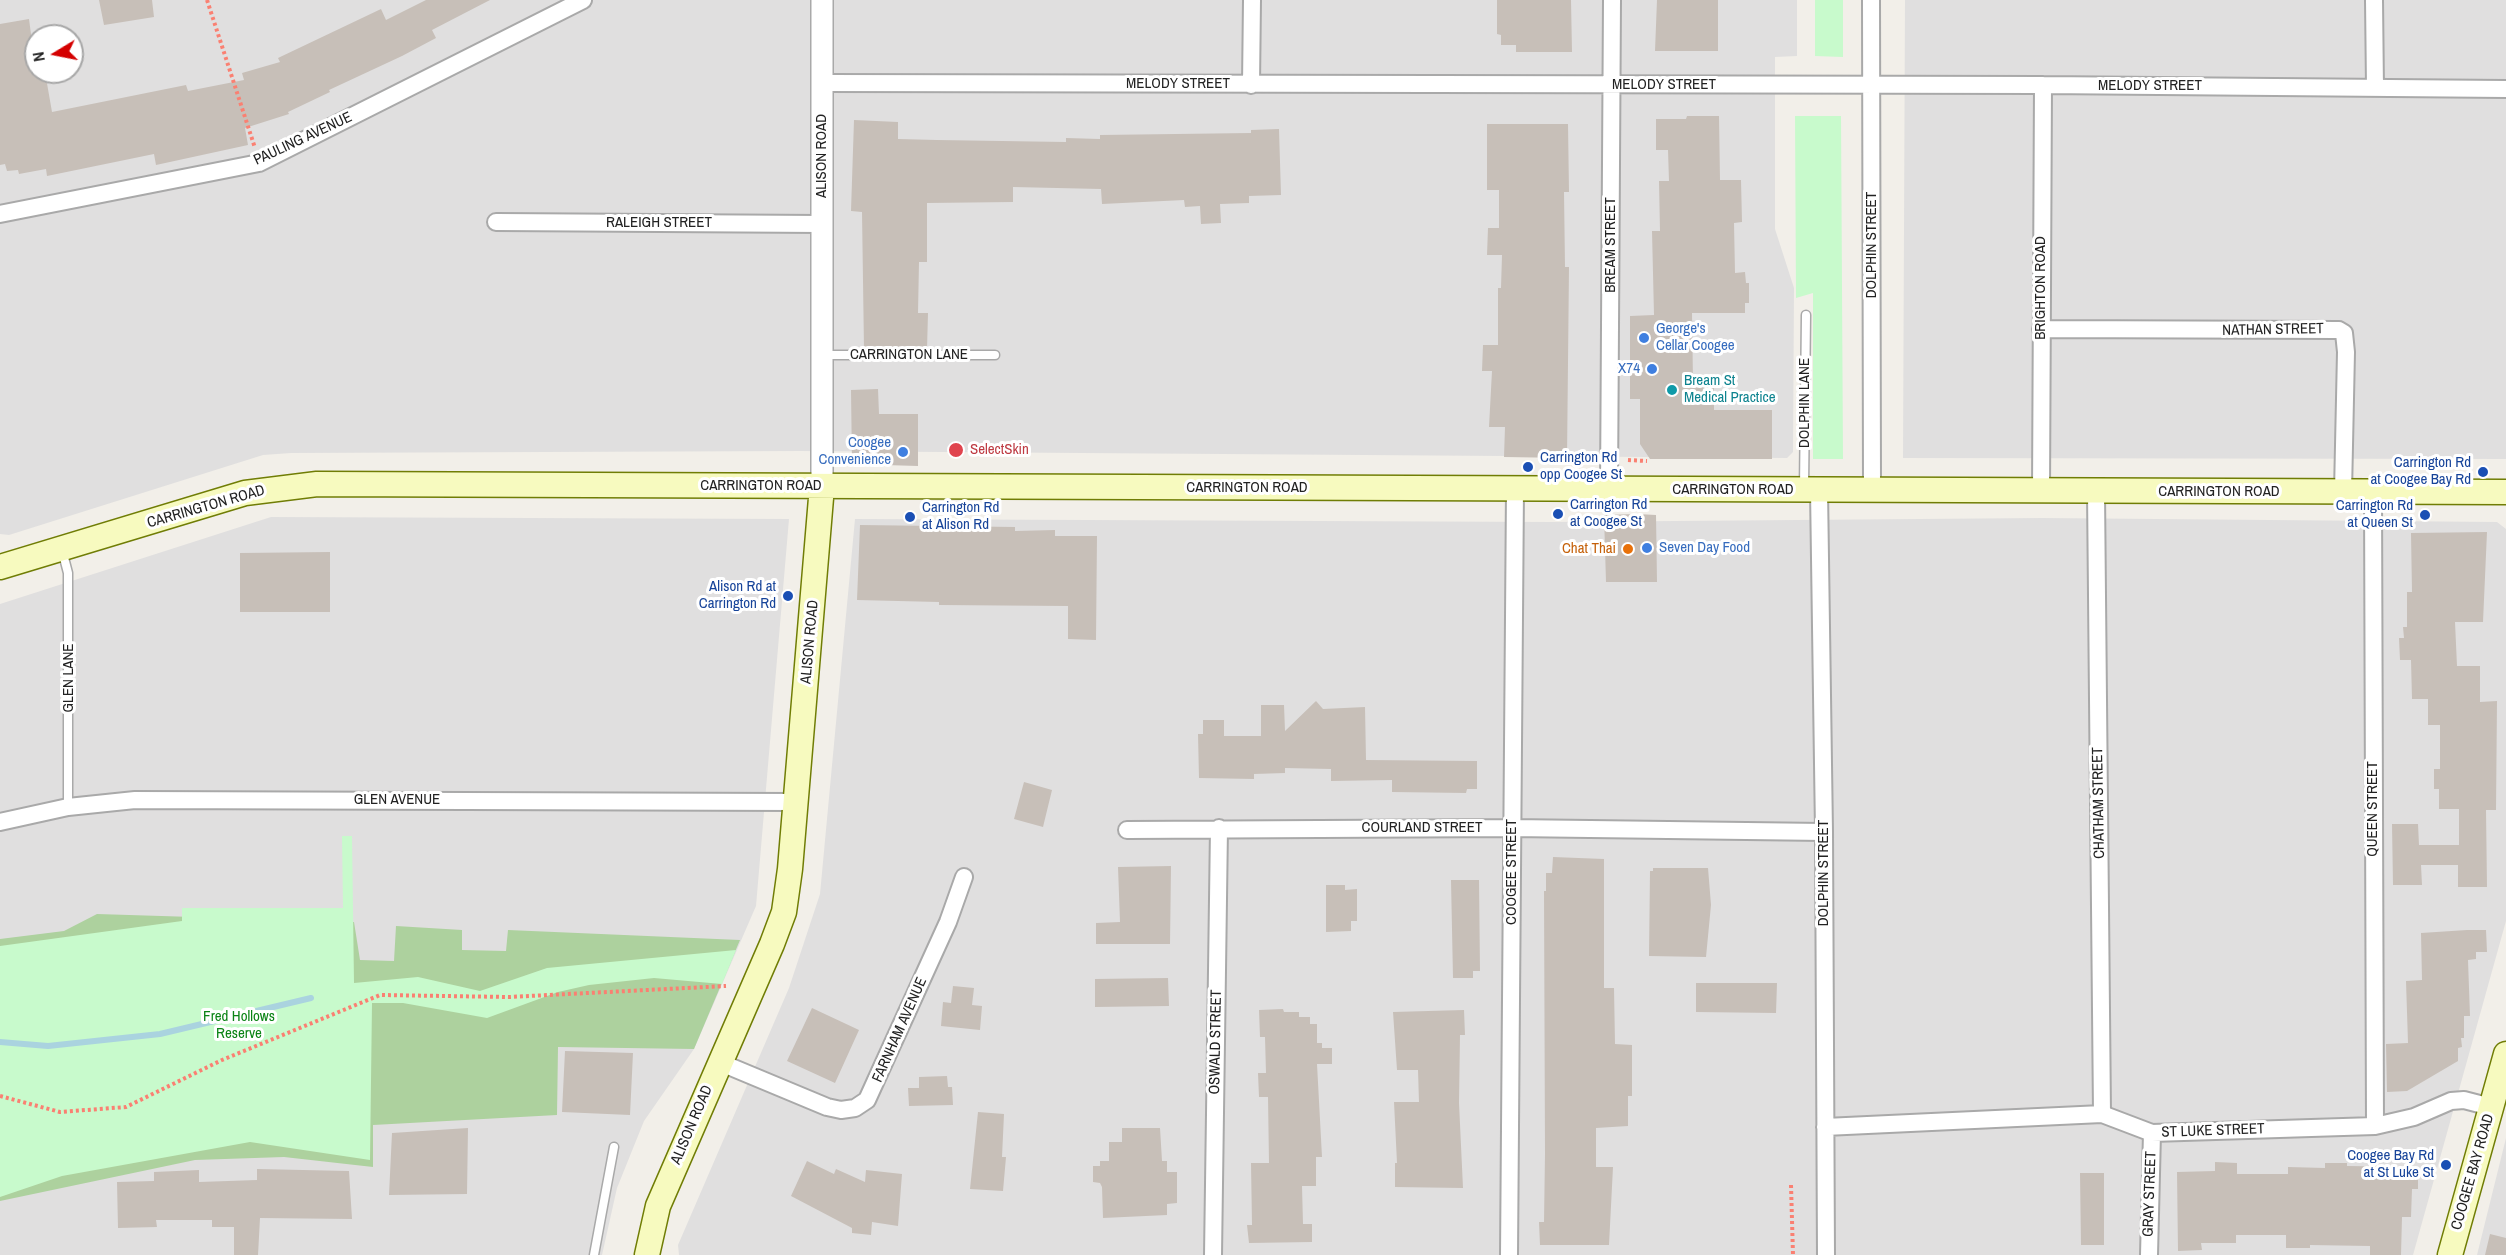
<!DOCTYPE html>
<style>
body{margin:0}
#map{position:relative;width:2506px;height:1255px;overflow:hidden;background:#f2efe9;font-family:"Archivo Narrow",sans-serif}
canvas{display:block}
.north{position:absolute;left:24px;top:24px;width:60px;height:60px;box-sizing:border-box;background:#fff;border:2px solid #a7a7a7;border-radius:50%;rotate:260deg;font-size:16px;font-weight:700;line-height:24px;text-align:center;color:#222}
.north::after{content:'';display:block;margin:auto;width:21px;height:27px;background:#d40000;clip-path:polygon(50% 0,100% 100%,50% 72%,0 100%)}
</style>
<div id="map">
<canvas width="2506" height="1255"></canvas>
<div class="north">N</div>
</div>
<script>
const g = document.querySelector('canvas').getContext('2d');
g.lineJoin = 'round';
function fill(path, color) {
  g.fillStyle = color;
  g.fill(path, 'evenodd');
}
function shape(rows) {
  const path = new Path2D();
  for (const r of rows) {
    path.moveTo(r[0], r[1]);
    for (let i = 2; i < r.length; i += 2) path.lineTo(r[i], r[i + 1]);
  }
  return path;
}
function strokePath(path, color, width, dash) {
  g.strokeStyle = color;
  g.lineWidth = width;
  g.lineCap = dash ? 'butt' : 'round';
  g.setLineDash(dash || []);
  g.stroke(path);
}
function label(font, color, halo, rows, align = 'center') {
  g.font = font + ' "Archivo Narrow",sans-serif';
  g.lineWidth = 6;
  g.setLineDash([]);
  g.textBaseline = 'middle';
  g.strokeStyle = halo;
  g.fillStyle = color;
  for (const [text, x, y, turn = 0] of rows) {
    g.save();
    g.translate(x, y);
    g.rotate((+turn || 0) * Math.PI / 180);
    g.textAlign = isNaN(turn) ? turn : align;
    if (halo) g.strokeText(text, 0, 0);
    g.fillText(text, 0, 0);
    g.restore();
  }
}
fill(shape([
 [0,0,1797,0,1797,56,1775,57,1775,229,1794,288,1793,452,1787,458,800,451,291,453,263,455,9,535,0,534],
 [36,36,72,36,72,72,36,72],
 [1905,0,2506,0,2506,459,1903,458],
 [271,517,789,519,756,906,694,1049,644,1121,617,1188,602,1255,0,1255,0,604],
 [2042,518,2497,522,2506,529,2506,921,2413,1255,679,1255,678,1245,789,988,820,894,855,519,1552,522],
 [2506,1138,2506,1255,2477,1255]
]), '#e0dfdf');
fill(shape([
 [97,914,354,922,360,960,394,961,396,926,462,930,462,950,506,951,508,930,740,940,694,1049,558,1047,557,1115,373,1125,373,1167,284,1157,195,1160,0,1201,0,939,64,931]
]), '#add19e');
fill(shape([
 [1815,0,1843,0,1843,57,1815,56],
 [1795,116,1841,116,1843,459,1813,459,1813,293,1796,298],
 [342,836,352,836,354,983,418,977,480,991,547,968,736,950,722,984,654,978,589,985,558,992,487,1018,403,1003,372,1003,370,1160,250,1142,62,1176,0,1197,0,946,182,921,182,908,343,908]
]), '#c8facc');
strokePath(shape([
 [0,1042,48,1046,160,1034,311,998]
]), '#aad3df', 6);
fill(shape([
 [99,0,152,0,154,17,104,25],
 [426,0,490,0,432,30,436,38,402,56,329,90,330,92,288,112,289,114,245,128,248,145,156,165,154,154,47,176,46,169,19,174,18,170,7,171,5,164,0,165,0,24,29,19,36,72,45,72,52,112,186,85,188,91,244,80,242,73,280,62,278,58,381,9,386,20],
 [1497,0,1571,0,1572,52,1516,52,1516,45,1501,45,1501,35,1497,34],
 [1657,0,1718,0,1718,51,1655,51],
 [1687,116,1719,116,1720,180,1741,180,1742,222,1734,223,1735,273,1745,272,1746,283,1749,283,1749,303,1745,303,1745,313,1692,313,1693,382,1714,382,1714,410,1772,410,1772,459,1650,459,1640,444,1640,399,1630,399,1630,316,1654,315,1652,231,1660,231,1659,181,1669,181,1668,150,1656,150,1656,119,1686,119],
 [854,120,898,122,898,139,937,140,1066,142,1066,138,1100,139,1100,135,1251,133,1251,130,1279,129,1281,195,1249,196,1249,203,1220,204,1221,223,1201,224,1200,206,1185,207,1184,200,1102,204,1101,189,1013,187,1013,202,927,203,927,262,919,262,918,313,928,313,927,349,864,349,862,212,851,211],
 [1487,124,1568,124,1569,192,1564,192,1565,267,1569,267,1567,458,1504,457,1505,427,1489,427,1492,371,1482,371,1483,345,1498,345,1498,288,1501,288,1502,255,1487,255,1488,228,1499,228,1499,190,1487,190],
 [878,389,879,414,918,414,918,466,852,464,851,390],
 [1637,514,1656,515,1657,582,1606,582,1604,515],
 [860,525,1015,527,1015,531,1055,530,1055,536,1097,536,1096,640,1068,639,1068,606,939,605,939,602,857,600],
 [2487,532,2483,622,2455,622,2457,666,2480,666,2480,702,2497,701,2496,810,2486,810,2487,887,2458,887,2458,865,2421,865,2422,885,2393,885,2392,824,2418,824,2419,845,2459,845,2459,809,2439,809,2439,789,2434,789,2434,769,2440,769,2440,725,2428,725,2428,699,2412,699,2411,660,2400,660,2399,638,2404,638,2403,627,2407,627,2407,592,2412,592,2411,533],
 [330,552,330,612,240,612,240,553],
 [1316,701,1323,709,1365,707,1366,760,1477,761,1477,789,1467,789,1466,793,1392,792,1392,780,1331,781,1331,769,1285,768,1285,773,1254,774,1254,779,1199,778,1198,734,1203,734,1203,720,1224,720,1224,736,1261,736,1261,705,1284,705,1285,731],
 [1024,782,1052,790,1043,827,1014,819],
 [1553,857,1604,859,1604,988,1614,988,1615,1044,1632,1045,1632,1096,1628,1096,1628,1126,1596,1128,1596,1167,1613,1167,1609,1245,1540,1245,1539,1222,1544,1222,1545,1154,1544,891,1546,891,1546,873,1552,873],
 [1171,866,1170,944,1096,944,1096,923,1120,922,1118,867],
 [1653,868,1708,868,1711,905,1706,957,1649,956,1650,871,1653,871],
 [1451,880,1479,880,1480,971,1473,971,1473,978,1453,978],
 [1326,885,1345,885,1345,890,1357,889,1357,921,1351,921,1351,931,1326,932],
 [2467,930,2486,930,2487,952,2476,952,2476,959,2468,960,2470,1016,2464,1016,2464,1038,2461,1038,2462,1047,2458,1048,2458,1061,2407,1091,2387,1092,2386,1044,2408,1043,2406,981,2422,980,2421,933],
 [1168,978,1169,1006,1095,1007,1095,979],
 [1696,983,1777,983,1776,1013,1696,1012],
 [953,986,974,988,972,1005,982,1006,980,1030,941,1026,943,1002,951,1003],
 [812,1008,859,1030,835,1083,787,1061],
 [1283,1009,1284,1012,1299,1012,1299,1017,1310,1017,1310,1024,1317,1024,1317,1043,1322,1043,1322,1048,1332,1048,1332,1064,1317,1064,1322,1157,1316,1157,1316,1186,1302,1186,1303,1224,1312,1224,1312,1242,1249,1243,1247,1225,1252,1225,1251,1163,1269,1163,1268,1097,1259,1097,1258,1073,1266,1073,1265,1037,1260,1037,1259,1010],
 [1464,1010,1465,1035,1460,1035,1459,1103,1463,1188,1395,1187,1395,1163,1397,1163,1394,1102,1419,1102,1418,1070,1397,1070,1393,1012],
 [565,1051,633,1053,630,1115,562,1112],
 [947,1076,948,1087,952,1087,953,1105,909,1106,908,1088,919,1088,919,1077],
 [978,1112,1004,1114,1002,1157,1006,1157,1003,1191,970,1189],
 [468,1128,467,1194,389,1195,392,1133],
 [1122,1128,1160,1128,1162,1161,1167,1161,1167,1172,1177,1172,1177,1203,1167,1204,1167,1215,1103,1218,1102,1187,1100,1183,1093,1182,1093,1166,1100,1166,1100,1161,1109,1161,1109,1142,1122,1142],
 [807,1161,834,1174,836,1169,865,1182,866,1170,902,1174,898,1226,872,1222,871,1235,852,1233,852,1228,791,1196],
 [2215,1162,2237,1163,2237,1174,2288,1174,2288,1167,2325,1168,2325,1163,2347,1163,2347,1166,2418,1167,2418,1189,2412,1189,2411,1217,2402,1217,2401,1255,2370,1255,2370,1246,2310,1245,2310,1248,2286,1248,2286,1235,2236,1235,2236,1243,2201,1243,2202,1250,2178,1251,2177,1172,2215,1171],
 [257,1169,349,1171,352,1219,260,1218,258,1255,234,1255,234,1227,212,1227,212,1220,156,1220,157,1227,118,1228,117,1182,154,1181,154,1172,199,1170,199,1182,257,1180],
 [2080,1173,2104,1173,2104,1245,2081,1245],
 [2490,1234,2506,1238,2506,1255,2485,1255]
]), '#c7bfb8');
const service = shape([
 [822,355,995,355],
 [1804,487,1806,315],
 [62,550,68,573,68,807],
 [594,1255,614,1147]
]);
const minor = shape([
 [1871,0,1872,489],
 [2374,0,2375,88],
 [822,83,2043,85,2506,89],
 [1251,85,1252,0],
 [0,214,259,163,583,0],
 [496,222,822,224],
 [2041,329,2339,330,2344,333,2346,352,2343,492],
 [1609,490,1612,0],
 [1819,490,1824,832,1826,1255],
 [2041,491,2043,85],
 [2096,492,2102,1114],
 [2373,492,2375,1126],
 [0,822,68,807,135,800,796,802],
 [1127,830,1512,828,1824,832],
 [719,1062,827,1107,841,1110,855,1108,867,1100,948,922,964,877],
 [1825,1127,2102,1114,2152,1133,2375,1126,2414,1117,2451,1101,2464,1100,2491,1107],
 [1213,1255,1219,828],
 [1509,1255,1515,489],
 [2149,1255,2152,1133]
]);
const tertiary = shape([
 [822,0,822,486]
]);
const secondary = shape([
 [0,567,245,493,317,484,2506,492],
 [647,1255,658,1206,772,944,784,912,790,869,822,486],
 [2450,1255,2506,1054]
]);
strokePath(service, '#a9a9a9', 11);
strokePath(minor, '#a9a9a9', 20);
strokePath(tertiary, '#a9a9a9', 24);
strokePath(secondary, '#707d05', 27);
strokePath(shape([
 [207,0,255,148],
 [1628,460,1647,461],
 [0,1096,60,1112,126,1107,222,1060,380,995,509,997,726,986],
 [1791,1185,1793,1255]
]), '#fa8072', 4, [3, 3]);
strokePath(service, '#fff', 8);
strokePath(minor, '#fff', 16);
strokePath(tertiary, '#fff', 21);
strokePath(secondary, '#f7fabf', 24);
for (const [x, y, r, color] of [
 [1644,338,6,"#3f7fe0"],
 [1652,369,6,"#3f7fe0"],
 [1672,390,6,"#0f9aa8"],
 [956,450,8,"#e0444e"],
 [903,452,6,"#3f7fe0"],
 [1528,467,6,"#1a4fb4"],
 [2483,472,6,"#1a4fb4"],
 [1558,514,6,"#1a4fb4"],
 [2425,515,6,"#1a4fb4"],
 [910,517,6,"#1a4fb4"],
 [1647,548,6,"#3f7fe0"],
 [1628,549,6,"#e8710a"],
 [788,596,6,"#1a4fb4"],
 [2446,1165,6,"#1a4fb4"]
]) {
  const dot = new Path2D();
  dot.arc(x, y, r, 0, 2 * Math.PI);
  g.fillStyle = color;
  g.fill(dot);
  strokePath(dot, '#fff', 2);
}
label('15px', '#222', '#fff', [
 ["MELODY STREET",1178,84],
 ["MELODY STREET",1664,85],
 ["MELODY STREET",2150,86],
 ["PAULING AVENUE",303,139,-25],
 ["ALISON ROAD",822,156,-90],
 ["RALEIGH STREET",659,223],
 ["BREAM STREET",1611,245,-90],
 ["DOLPHIN STREET",1872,245,-90],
 ["BRIGHTON ROAD",2041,288,-90],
 ["NATHAN STREET",2273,330,-1],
 ["CARRINGTON LANE",909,355],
 ["DOLPHIN LANE",1805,403,-90],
 ["CARRINGTON ROAD",761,486],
 ["CARRINGTON ROAD",1247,488],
 ["CARRINGTON ROAD",1733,490],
 ["CARRINGTON ROAD",2219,492],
 ["CARRINGTON ROAD",206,507,-16],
 ["ALISON ROAD",810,642,-85],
 ["GLEN LANE",69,678,-90],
 ["GLEN AVENUE",397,800],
 ["CHATHAM STREET",2099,803,-91],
 ["QUEEN STREET",2373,809,-90],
 ["COURLAND STREET",1422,828],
 ["COOGEE STREET",1512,872,-90],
 ["DOLPHIN STREET",1824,873,-90],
 ["FARNHAM AVENUE",900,1030,-66],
 ["OSWALD STREET",1216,1042,-89],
 ["ALISON ROAD",692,1125,-67],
 ["ST LUKE STREET",2213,1131,-2],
 ["COOGEE BAY ROAD",2473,1172,-74],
 ["GRAY STREET",2150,1194,-88]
]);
label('15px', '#366cbe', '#fff', [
 ["George's",1656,329],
 ["Cellar Coogee",1656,346],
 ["X74",1640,369,"right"],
 ["Coogee",891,443,"right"],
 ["Convenience",891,460,"right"],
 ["Seven Day Food",1659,548]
], 'left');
label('15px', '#0d838f', '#fff', [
 ["Bream St",1684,381],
 ["Medical Practice",1684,398]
], 'left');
label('15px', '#be3a42', '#fff', [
 ["SelectSkin",970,450]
], 'left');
label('15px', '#164399', '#fff', [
 ["Carrington Rd",1540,458,"left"],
 ["opp Coogee St",1540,475,"left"],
 ["Carrington Rd",2471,463],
 ["at Coogee Bay Rd",2471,480],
 ["Carrington Rd",1570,505,"left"],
 ["at Coogee St",1570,522,"left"],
 ["Carrington Rd",2413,506],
 ["at Queen St",2413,523],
 ["Carrington Rd",922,508,"left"],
 ["at Alison Rd",922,525,"left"],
 ["Alison Rd at",776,587],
 ["Carrington Rd",776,604],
 ["Coogee Bay Rd",2434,1156],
 ["at St Luke St",2434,1173]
], 'right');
label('15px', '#c56008', '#fff', [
 ["Chat Thai",1616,549]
], 'right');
label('15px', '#0c8416', '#fff', [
 ["Fred Hollows",239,1017],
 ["Reserve",239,1034]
]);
</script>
